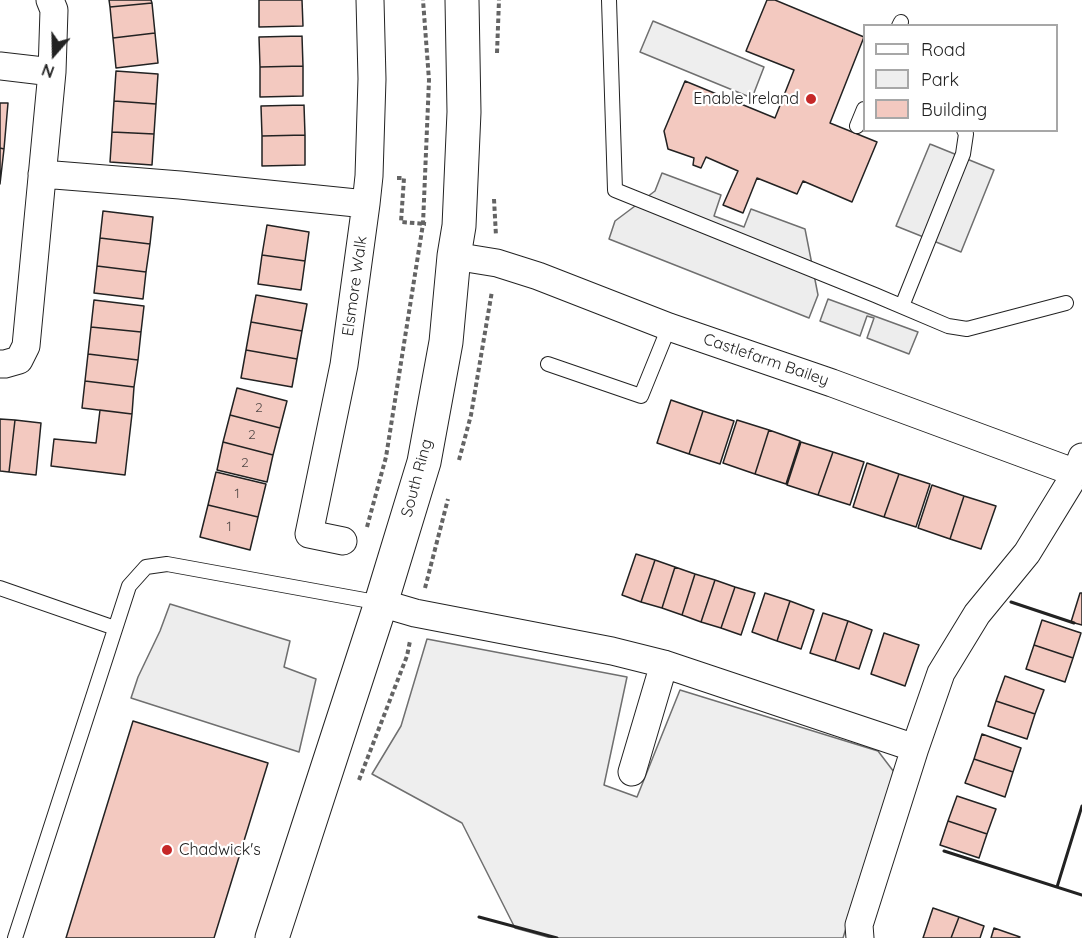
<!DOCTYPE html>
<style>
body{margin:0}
#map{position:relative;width:1082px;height:938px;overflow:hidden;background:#fff;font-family:Quicksand,sans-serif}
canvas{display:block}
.legend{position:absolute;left:863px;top:24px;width:195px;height:108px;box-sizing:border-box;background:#fff;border:2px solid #a7a7a7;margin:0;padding:8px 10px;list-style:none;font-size:18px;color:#222}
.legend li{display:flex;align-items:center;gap:12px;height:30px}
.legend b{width:30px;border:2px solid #a7a7a7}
.north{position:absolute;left:24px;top:24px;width:60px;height:60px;-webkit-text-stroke:4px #fff;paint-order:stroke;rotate:200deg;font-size:16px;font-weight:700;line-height:24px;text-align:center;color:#222}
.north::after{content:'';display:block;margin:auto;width:21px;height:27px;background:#222;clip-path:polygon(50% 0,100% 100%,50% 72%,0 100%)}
</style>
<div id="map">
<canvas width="1082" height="938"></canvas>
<ul class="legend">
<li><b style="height:8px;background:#fff"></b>Road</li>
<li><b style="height:16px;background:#eee"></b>Park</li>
<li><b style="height:16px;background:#f3c9c0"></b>Building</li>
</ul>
<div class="north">N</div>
</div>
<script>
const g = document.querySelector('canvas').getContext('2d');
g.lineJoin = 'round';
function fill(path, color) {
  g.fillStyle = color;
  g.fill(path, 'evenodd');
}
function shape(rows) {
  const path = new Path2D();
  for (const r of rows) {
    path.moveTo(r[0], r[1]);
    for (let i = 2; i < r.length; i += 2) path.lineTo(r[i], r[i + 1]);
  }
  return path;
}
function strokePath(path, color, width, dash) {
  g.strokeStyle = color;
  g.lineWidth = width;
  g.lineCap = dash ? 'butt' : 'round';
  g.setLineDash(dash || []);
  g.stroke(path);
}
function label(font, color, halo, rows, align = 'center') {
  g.font = font + ' Quicksand,sans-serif';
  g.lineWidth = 4.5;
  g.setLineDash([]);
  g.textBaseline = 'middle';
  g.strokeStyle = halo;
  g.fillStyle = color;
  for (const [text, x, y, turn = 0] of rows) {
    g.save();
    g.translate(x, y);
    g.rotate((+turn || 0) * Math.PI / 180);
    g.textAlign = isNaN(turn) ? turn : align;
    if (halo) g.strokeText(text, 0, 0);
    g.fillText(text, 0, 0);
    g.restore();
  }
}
const green = shape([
 [653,21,764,67,752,98,640,52,653,21],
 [427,639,627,677,604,785,637,797,680,690,878,751,894,772,843,938,551,938,515,928,462,823,372,774,401,726,427,639]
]);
fill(green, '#eee');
strokePath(green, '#6f6f6f', 1.5);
const parking = shape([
 [930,144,994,170,961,252,896,226,930,144],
 [662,173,721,195,714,216,744,227,751,209,805,229,818,295,809,318,609,239,615,221,655,191,662,173],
 [828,299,918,332,909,354,867,338,874,318,867,316,860,336,820,321,828,299],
 [170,604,290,641,284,667,316,679,299,752,131,698,138,677,160,631,170,604]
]);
fill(parking, '#ededed');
strokePath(parking, '#6f6f6f', 1.5);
const building = shape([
 [109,0,151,0,152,3,110,7,109,0],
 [259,0,302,0,303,26,259,27,259,0],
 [767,0,775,0,864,37,830,123,877,142,852,202,803,181,797,194,757,178,743,213,723,205,738,171,706,157,701,168,693,165,694,158,668,149,664,131,685,81,775,118,794,70,746,51,767,0],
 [152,3,155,33,113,38,110,7,152,3],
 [155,33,158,63,116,68,113,38,155,33],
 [302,36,303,66,260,67,259,37,302,36],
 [303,66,303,96,260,97,260,67,303,66],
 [116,71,158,74,156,104,114,101,116,71],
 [114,101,156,104,154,134,112,132,114,101],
 [0,103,8,103,4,149,0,148,0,103],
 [304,105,305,135,262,136,261,106,304,105],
 [112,132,154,134,152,165,110,162,112,132],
 [305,135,305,165,262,166,262,136,305,135],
 [0,148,4,149,0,184,0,148],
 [103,211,153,217,150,244,100,238,103,211],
 [267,225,309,232,305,261,262,255,267,225],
 [100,238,150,244,146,272,97,266,100,238],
 [262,255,305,261,301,290,258,284,262,255],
 [97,266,146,272,143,299,94,293,97,266],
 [256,295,307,304,302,331,251,322,256,295],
 [94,300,144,306,141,332,91,327,94,300],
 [251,322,302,331,297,359,246,350,251,322],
 [91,327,141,332,138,360,88,354,91,327],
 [246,350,297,359,292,387,241,378,246,350],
 [88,354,138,360,134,387,85,381,88,354],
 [85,381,134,387,132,414,82,408,85,381],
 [237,388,287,401,280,428,230,415,237,388],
 [671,400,703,411,689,454,657,443,671,400],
 [100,410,132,414,125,475,51,466,54,439,96,443,100,410],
 [703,411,734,421,720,464,689,454,703,411],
 [230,415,280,428,273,455,223,442,230,415],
 [0,419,15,420,9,472,0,471,0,419],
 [15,420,41,423,36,475,9,472,15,420],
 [737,420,769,430,755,474,723,463,737,420],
 [769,430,800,441,786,484,755,474,769,430],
 [223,442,273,455,267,482,217,470,223,442],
 [801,442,833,452,818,495,787,485,801,442],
 [833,452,864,462,850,505,818,495,833,452],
 [867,463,899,474,884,517,853,507,867,463],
 [216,472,266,484,258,517,208,505,216,472],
 [899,474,930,484,916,527,884,517,899,474],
 [932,485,964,496,950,539,918,528,932,485],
 [964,496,996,506,981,549,950,539,964,496],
 [208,505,258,517,250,550,200,537,208,505],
 [636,554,655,560,641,602,622,595,636,554],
 [655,560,675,567,662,608,641,602,655,560],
 [675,567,695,574,682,615,662,608,675,567],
 [695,574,715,580,701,622,682,615,695,574],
 [715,580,735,587,721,628,701,622,715,580],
 [735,587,755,593,741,635,721,628,735,587],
 [765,593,790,601,777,641,752,632,765,593],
 [1080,593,1082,593,1082,625,1071,622,1080,593],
 [790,601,814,610,801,649,777,641,790,601],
 [823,613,848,621,835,661,810,653,823,613],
 [1042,620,1081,633,1073,658,1034,645,1042,620],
 [848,621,872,630,859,669,835,661,848,621],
 [884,633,919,645,905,686,871,674,884,633],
 [1034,645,1073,658,1065,682,1026,669,1034,645],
 [1005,676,1044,690,1035,714,996,701,1005,676],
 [996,701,1035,714,1027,739,988,726,996,701],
 [133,721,268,763,214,938,66,938,133,721],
 [982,734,1021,748,1013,772,974,759,982,734],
 [974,759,1013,772,1005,797,965,783,974,759],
 [957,796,996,809,987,834,948,821,957,796],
 [948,821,987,834,979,858,940,845,948,821],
 [933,908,959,917,951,938,923,938,933,908],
 [959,917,984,926,980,938,951,938,959,917],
 [994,928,1020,937,1019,938,991,938,994,928]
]);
fill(building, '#f3c9c0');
strokePath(building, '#222', 1.5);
const lane = shape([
 [609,0,615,190,875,295,948,326,967,329,1066,303],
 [899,26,901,22],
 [857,126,864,109],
 [902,306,963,154,966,134,964,130],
 [548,364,641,396,669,327],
 [0,588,115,628],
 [15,938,129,586,146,567,167,564,381,603]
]);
const street = shape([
 [0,66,52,72],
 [42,174,180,185,366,204],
 [454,256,497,263,538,276,669,327,832,383,1076,473],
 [0,364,5,364,19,360,26,346,52,72,54,10,50,0],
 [343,541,309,534,344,365,366,204,369,176,372,79,370,0],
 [381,603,415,613,612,651,664,664,915,748,859,925,860,938],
 [915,748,941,673,977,614,1027,553,1076,473,1082,457],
 [632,772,664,664]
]);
const secondary = shape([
 [272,938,381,603,424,462,446,342,454,256,459,226,464,112,462,0]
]);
strokePath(lane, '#222', 16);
strokePath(street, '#222', 29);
strokePath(secondary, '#222', 35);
strokePath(shape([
 [497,53,499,0],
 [397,178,404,178,401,222,426,224],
 [494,199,496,236],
 [459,460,471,415,492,291],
 [367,527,386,457,423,224,429,80,423,0],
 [425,588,448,499],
 [359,780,407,656,410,641]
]), '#646464', 4, [4.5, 3]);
strokePath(lane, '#fff', 14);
strokePath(street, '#fff', 27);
strokePath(secondary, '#fff', 33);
strokePath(shape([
 [1011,602,1074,623],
 [944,851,1082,895],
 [1057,887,1082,806],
 [479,917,557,938]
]), '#222', 3);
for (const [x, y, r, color] of [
 [811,99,6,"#c62828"],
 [167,850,6,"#c62828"]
]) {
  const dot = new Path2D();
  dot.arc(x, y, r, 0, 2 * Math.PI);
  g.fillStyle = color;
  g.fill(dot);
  strokePath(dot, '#fff', 2);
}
label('14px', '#564c4a', null, [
 ["2",259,408],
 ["2",252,435],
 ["2",245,463],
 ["1",237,494],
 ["1",229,527]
]);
label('16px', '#222', '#fff', [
 ["Enable Ireland",799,99],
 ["Chadwick's",179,850,"left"]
], 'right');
label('16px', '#222', '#fff', [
 ["Elsmore Walk",355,286,-82],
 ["Castlefarm Bailey",766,360,19],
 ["South Ring",417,478,-75]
]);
</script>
